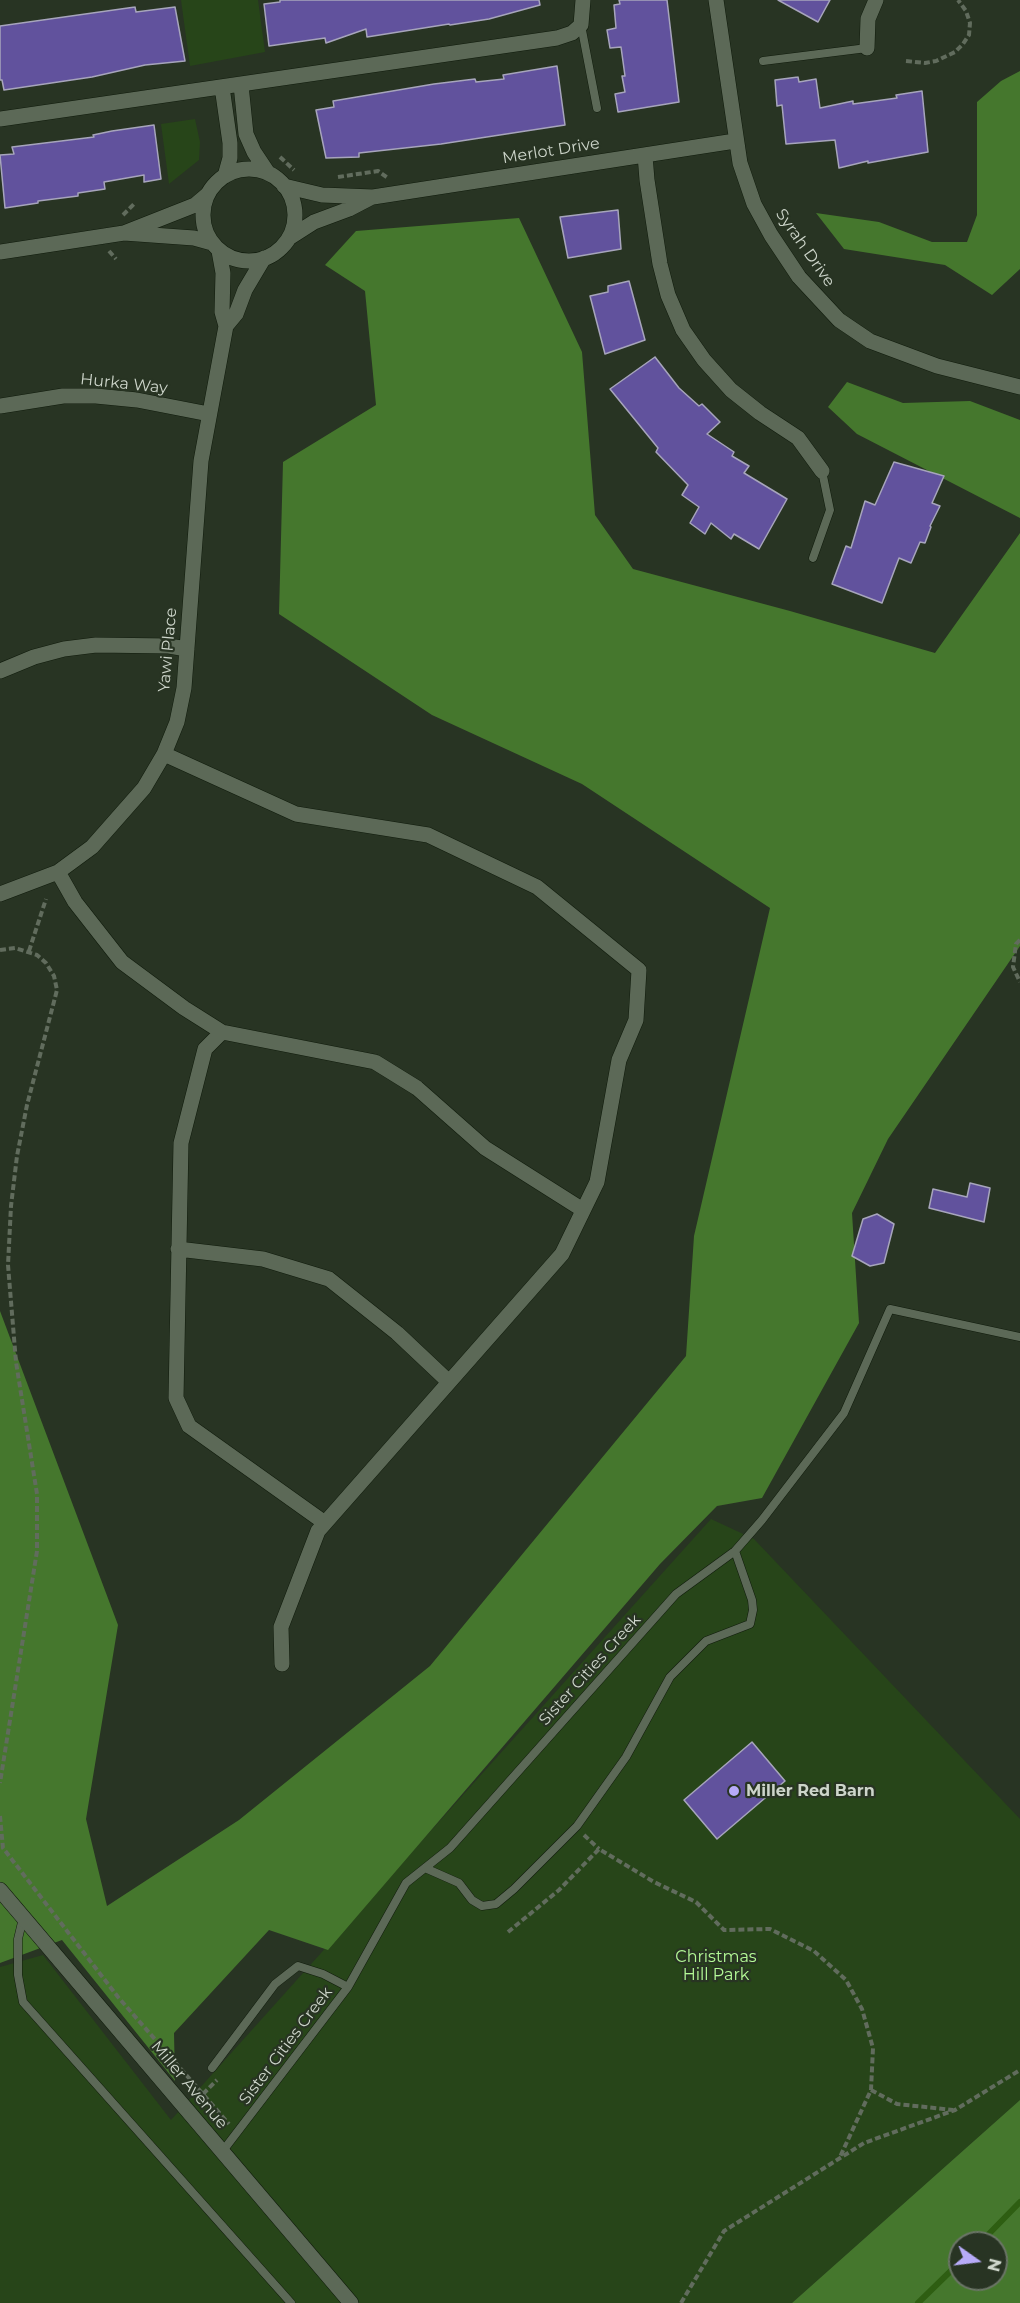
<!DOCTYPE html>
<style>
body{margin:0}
#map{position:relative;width:1020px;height:2303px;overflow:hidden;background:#283423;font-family:Montserrat,sans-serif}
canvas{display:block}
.north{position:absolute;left:948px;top:2231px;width:60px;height:60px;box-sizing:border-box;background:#283423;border:2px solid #6a7466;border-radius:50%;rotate:104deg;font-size:16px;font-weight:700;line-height:24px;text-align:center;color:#cdd5ca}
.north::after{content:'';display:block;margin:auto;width:21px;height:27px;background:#b7abf8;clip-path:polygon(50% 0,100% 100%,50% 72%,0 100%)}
</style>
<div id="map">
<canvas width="1020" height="2303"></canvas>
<div class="north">N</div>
</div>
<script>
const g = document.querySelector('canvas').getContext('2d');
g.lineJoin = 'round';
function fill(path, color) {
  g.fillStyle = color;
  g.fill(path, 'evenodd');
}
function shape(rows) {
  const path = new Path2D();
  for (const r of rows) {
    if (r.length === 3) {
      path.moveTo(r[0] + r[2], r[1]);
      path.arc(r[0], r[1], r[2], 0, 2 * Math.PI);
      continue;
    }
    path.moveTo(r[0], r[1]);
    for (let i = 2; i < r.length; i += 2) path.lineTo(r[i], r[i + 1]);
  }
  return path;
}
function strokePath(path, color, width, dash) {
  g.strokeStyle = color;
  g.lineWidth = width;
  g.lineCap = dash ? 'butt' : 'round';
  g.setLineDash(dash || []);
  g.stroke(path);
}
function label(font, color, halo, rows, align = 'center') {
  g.font = font + ' Montserrat,sans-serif';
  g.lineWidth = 4.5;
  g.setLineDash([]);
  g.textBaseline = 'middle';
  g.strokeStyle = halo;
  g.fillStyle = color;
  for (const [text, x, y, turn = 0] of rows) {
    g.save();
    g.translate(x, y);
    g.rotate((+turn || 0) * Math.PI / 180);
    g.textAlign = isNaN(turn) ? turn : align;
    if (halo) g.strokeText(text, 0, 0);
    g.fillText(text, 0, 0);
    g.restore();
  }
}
fill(shape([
 [181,0,258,0,265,52,190,66],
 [195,119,200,142,199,160,169,184,161,124],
 [711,1519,754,1539,1020,1819,1020,2100,792,2303,0,2303,0,1967,43,1955,171,2120]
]), '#274519');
fill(shape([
 [1020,71,1020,269,992,295,945,265,844,249,816,213,879,222,932,242,967,242,977,215,977,102,1001,81],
 [519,218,582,352,595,515,633,569,790,611,935,653,1020,533,1020,946,888,1139,852,1213,859,1323,762,1498,717,1506,660,1564,328,1950,269,1930,174,2033,175,2081,62,1940,0,1963,0,1311,118,1625,86,1819,107,1906,239,1820,430,1666,686,1356,694,1236,770,908,582,784,432,715,279,614,283,462,376,405,365,291,325,265,356,231],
 [847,382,903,403,970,401,1020,420,1020,518,857,434,828,407],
 [1020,2100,1020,2303,792,2303],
 [960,2243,996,2243,996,2279,960,2279]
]), '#45772d');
strokePath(shape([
 [980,2243,1020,2202],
 [918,2303,960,2262]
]), '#2e5e12', 6);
const building = shape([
 [280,0,539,0,540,5,489,19,450,25,449,24,367,37,366,29,326,43,325,38,269,46,264,4,280,2,280,0],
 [619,0,667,0,679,102,618,112,615,94,625,92,622,76,625,76,621,47,610,48,607,30,616,28,614,5,620,4,619,0],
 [778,0,830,0,818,22,778,0],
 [135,7,136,12,175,7,185,61,145,65,92,77,4,90,2,80,0,80,0,26,135,7],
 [557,66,565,125,441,144,359,153,359,157,326,158,316,110,334,107,333,101,434,84,475,79,476,82,504,79,503,75,557,66],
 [798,77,799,82,816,79,820,108,853,101,853,104,897,98,896,95,922,91,928,152,868,163,868,161,839,168,835,140,786,144,782,105,777,106,775,80,798,77],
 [154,125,161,179,144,182,144,175,104,182,105,189,78,193,78,196,38,201,38,203,5,208,0,155,14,154,12,147,94,137,93,135,112,131,154,125],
 [618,210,621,249,568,258,560,217,618,210],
 [629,281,645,340,605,354,590,296,608,292,608,286,629,281],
 [655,357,679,388,699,406,702,404,720,422,707,434,734,452,732,456,749,466,744,473,787,499,759,549,734,534,731,539,711,523,705,534,690,523,699,507,682,495,688,485,656,452,658,448,610,389,655,357],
 [894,462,944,476,932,503,940,506,930,526,931,527,925,543,920,542,911,563,899,558,882,603,832,584,846,546,851,548,865,501,875,505,894,462],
 [970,1183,990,1188,984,1222,929,1208,933,1189,967,1197,970,1183],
 [877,1214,894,1224,884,1263,870,1266,852,1256,863,1219,877,1214],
 [752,1742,785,1781,717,1839,684,1800,752,1742]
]);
fill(building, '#61529d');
strokePath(building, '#a7a5bc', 1.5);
const service = shape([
 [581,25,597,108],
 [763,61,867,48],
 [813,558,830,510,822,471],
 [425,1868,459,1883,472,1900,482,1906,496,1904,514,1889,577,1826,626,1757,670,1677,706,1641,750,1624,753,1610,752,1600,735,1551],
 [23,1918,18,1939,18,1975,23,2002,291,2303],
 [212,2068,275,1984,298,1966,323,1974,348,1987],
 [222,2152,348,1987,406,1883,450,1848,676,1594,735,1551,762,1520,844,1413,890,1309,1020,1337]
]);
const minor = shape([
 [716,0,740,163,754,204,771,235,799,277,839,320,870,341,937,366,1020,387],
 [867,48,868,19,876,0],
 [241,85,246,134,254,152,268,173],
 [222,87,230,143,230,158,225,176],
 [0,119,557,38,572,33,581,25,583,0],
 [645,155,647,180,660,264,668,295,683,330,704,360,731,390,760,413,798,438,822,471],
 [249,215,46],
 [284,186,322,195,373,197,735,141],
 [124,233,194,238,212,243],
 [289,238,314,222,349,209,372,197],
 [0,252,124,233,195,205,208,194],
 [226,326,236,314,245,290,264,258],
 [0,406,63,396,96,396,137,400,209,414],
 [0,671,34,657,64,649,96,645,169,646,187,649],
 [164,754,296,814,428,835,537,887,639,970,636,1020,619,1060,597,1182,562,1254,318,1531,281,1627,282,1664],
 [58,872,75,902,122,962,184,1008,222,1032],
 [0,894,58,872,92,847,144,788,164,754,177,722,184,688,201,461,226,326,222,312,223,273,219,251],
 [178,1249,263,1259,329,1279,397,1333,449,1382],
 [325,1523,189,1426,176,1398,181,1143,205,1049,222,1032,375,1062,417,1088,485,1148,583,1210]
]);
const tertiary = shape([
 [0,1890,351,2303]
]);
strokePath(service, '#101b0c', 9);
strokePath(minor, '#101b0c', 16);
strokePath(tertiary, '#101b0c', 16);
strokePath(shape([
 [906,61,925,63,936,61,955,52,963,44,969,35,970,23,966,11,958,0],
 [280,157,294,170],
 [338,177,378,171,388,178],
 [123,215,134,204],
 [109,251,116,259],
 [1020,940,1016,944,1013,967,1020,982],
 [0,950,15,948,37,955,46,963,54,976,57,990,27,1105,17,1156,11,1206,8,1265,16,1362,37,1494,37,1551,0,1783],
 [29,951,46,899],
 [0,1816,3,1848,118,1997,229,2124],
 [584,1835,599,1849],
 [508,1932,559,1890,599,1849,654,1882,696,1902,724,1930,770,1929,814,1951,846,1980,862,2009,873,2048,871,2090,840,2157],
 [871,2090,897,2104,953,2110],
 [203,2094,217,2080],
 [681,2303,724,2231,864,2143,955,2110,1020,2070]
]), '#616c5d', 4, [6, 3]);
strokePath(service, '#5c6957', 8);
strokePath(minor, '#5c6957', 15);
strokePath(tertiary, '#5c6957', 15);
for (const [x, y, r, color] of [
 [734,1791,6,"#b7abf8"]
]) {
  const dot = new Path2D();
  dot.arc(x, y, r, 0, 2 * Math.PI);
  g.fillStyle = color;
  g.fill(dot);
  strokePath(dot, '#283423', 2);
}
label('16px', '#cdd5ca', '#283423', [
 ["Merlot Drive",551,151,-9],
 ["Syrah Drive",805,248,55],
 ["Hurka Way",124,384,6],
 ["Yawi Place",168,650,-85],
 ["Sister Cities Creek",590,1670,-48],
 ["Sister Cities Creek",286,2046,-53],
 ["Miller Avenue",189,2085,50]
]);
label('bold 16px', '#cdd5ca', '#283423', [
 ["Miller Red Barn",746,1791]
], 'left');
label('16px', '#b4fa96', '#283423', [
 ["Christmas",716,1957],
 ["Hill Park",716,1975]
]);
</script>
